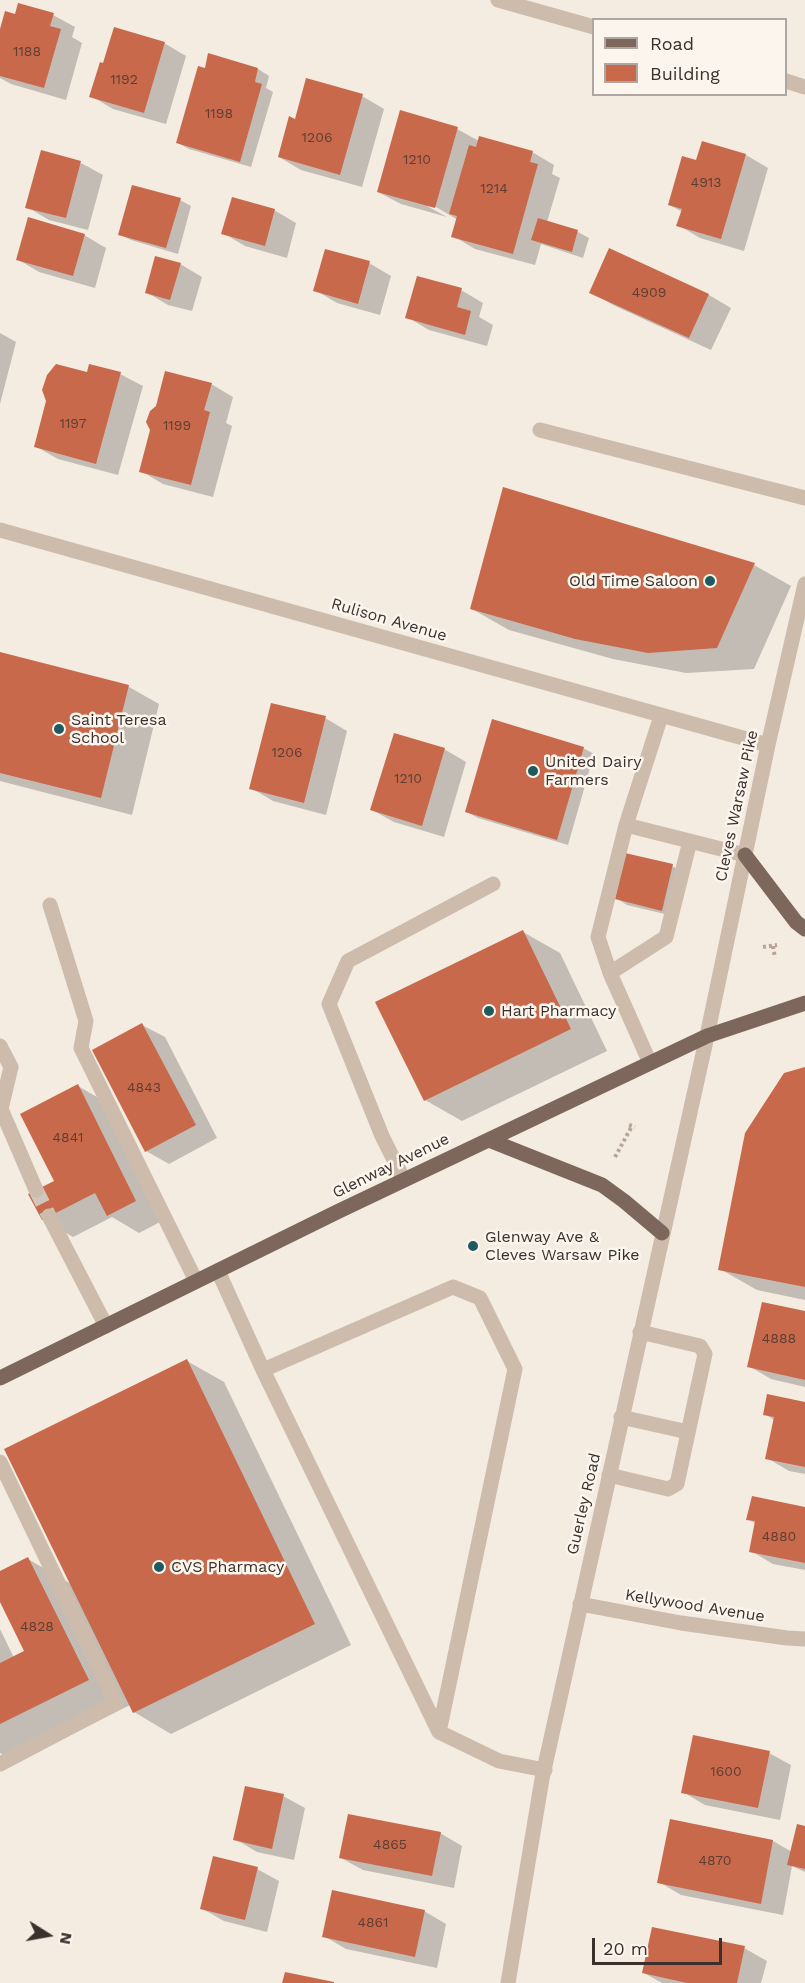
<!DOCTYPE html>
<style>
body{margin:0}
#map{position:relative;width:805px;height:1983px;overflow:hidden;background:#f4ebe1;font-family:"Work Sans",sans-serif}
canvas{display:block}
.legend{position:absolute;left:592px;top:18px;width:195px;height:78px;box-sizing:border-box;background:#fbf5ee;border:2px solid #aea6a0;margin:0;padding:8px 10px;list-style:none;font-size:18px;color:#3b302b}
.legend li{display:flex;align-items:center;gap:12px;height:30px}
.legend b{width:30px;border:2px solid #aea6a0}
.north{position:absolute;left:18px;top:1905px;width:60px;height:60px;-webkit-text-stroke:4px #fbf5ee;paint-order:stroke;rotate:101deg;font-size:16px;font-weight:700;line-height:24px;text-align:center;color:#3b302b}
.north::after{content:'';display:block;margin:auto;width:21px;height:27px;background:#3b302b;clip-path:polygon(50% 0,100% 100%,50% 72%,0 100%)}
.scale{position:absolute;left:592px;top:1938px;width:130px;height:27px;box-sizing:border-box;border:3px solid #3b302b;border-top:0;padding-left:8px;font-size:18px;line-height:21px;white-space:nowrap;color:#3b302b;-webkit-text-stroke:4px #fbf5ee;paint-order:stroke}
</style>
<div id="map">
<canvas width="805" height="1983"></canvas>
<ul class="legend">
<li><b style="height:8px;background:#7d675c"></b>Road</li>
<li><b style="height:16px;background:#c8694b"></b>Building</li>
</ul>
<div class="north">N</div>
<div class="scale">20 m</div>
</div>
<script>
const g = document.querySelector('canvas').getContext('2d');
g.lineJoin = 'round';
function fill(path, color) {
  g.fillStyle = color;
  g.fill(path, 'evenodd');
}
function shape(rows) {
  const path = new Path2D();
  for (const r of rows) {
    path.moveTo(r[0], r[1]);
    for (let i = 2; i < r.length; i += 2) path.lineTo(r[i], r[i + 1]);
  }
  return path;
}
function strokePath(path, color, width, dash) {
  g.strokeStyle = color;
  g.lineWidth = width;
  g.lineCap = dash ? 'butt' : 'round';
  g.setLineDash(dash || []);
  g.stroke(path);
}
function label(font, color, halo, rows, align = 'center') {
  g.font = font + ' "Work Sans",sans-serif';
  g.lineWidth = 5;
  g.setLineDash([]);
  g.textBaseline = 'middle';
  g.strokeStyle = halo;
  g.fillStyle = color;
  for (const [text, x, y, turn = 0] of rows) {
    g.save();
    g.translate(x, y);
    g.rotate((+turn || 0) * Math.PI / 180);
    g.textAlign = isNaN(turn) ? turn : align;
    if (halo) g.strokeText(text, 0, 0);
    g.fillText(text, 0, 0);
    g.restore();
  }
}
fill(shape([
 [16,15,53,15,75,27,72,37,82,43,66,100,11,84,0,78,0,34],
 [164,43,186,56,166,124,113,109,91,96],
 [206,69,258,69,269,76,266,88,273,92,251,167,189,149,178,143],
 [362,96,384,109,362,187,301,170,279,157,296,121],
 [457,129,479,141,532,152,554,165,552,174,560,178,547,222,578,232,589,238,583,258,541,244,535,265,475,249,453,236,458,220,429,203,427,206,447,217,401,204,378,192],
 [746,155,768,168,744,251,700,238,678,225,682,212,670,205,697,162],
 [81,163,103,175,88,230,49,220,27,207],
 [180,200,191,206,178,254,131,240,119,234],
 [274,210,296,223,287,258,245,246,223,233],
 [84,235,106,248,95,288,39,272,17,259],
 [610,250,709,295,731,308,711,350,613,305,591,292],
 [369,263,391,276,380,315,337,303,315,290],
 [180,264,202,277,192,311,168,305,146,292],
 [461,290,483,303,479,317,493,325,487,346,429,330,407,317],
 [0,333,16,342,0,404],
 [88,374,120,374,143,386,118,475,58,459,35,446,48,401],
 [211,384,233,397,226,423,232,426,213,497,163,484,141,471],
 [754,565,791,586,754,669,686,673,613,659,509,630,472,609],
 [0,654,129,687,159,704,132,815,0,781],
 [325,718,347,731,326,815,273,801,251,788],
 [583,748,594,754,568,845,478,818,467,812],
 [444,749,466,762,444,837,394,822,372,810],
 [672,866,683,872,673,916,627,905,616,898],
 [523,932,560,953,607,1051,462,1121,425,1100],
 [142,1025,165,1037,217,1138,169,1164,146,1151],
 [805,1069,805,1300,757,1290,720,1269],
 [78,1086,109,1104,166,1219,139,1233,112,1217,73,1237,43,1219,56,1182],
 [805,1313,805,1387,771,1379,749,1366],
 [187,1361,224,1382,351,1645,171,1734,134,1712,130,1705,17,1762,0,1753,0,1629,14,1658,26,1652,0,1599,0,1573,28,1559,71,1584],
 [805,1403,805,1474,789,1471,767,1458,774,1420,765,1414],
 [805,1508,805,1570,773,1564,751,1551,756,1524,748,1519],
 [769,1753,791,1765,780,1820,705,1805,683,1792],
 [283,1796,305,1808,294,1860,257,1852,235,1839],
 [805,1828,805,1872,792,1866,783,1915,681,1895,659,1882,773,1841,792,1852],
 [440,1833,462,1846,454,1888,363,1870,341,1858],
 [257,1869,279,1881,267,1932,224,1921,201,1908],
 [424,1911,446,1924,437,1968,346,1949,324,1936],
 [744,1948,767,1961,761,1983,662,1983,644,1973]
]), '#0003');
fill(shape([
 [18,3,54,13,50,26,61,29,44,88,0,76,0,29,5,11,15,14],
 [114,27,165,42,144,113,89,97,100,62,103,63],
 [208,53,258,68,255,82,262,84,240,162,176,143,198,66,205,68],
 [306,78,363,94,340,175,278,157,289,116,295,119],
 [400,110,458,127,435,208,377,192],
 [479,136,533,151,530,162,538,164,513,254,451,237,457,216,449,214,469,145,476,147],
 [702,141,746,154,721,239,676,226,682,209,668,205,682,156,696,160],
 [41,150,81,161,66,218,25,208],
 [132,185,181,198,166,248,118,235],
 [232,197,275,209,265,246,221,234],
 [28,217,85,234,73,276,16,260],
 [538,218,578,230,572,252,531,240],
 [609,248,709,294,689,338,589,293],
 [325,249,370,261,358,304,313,291],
 [155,256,181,263,170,300,145,293],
 [417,276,462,288,457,307,471,311,465,335,405,318],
 [56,364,87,372,89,364,121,372,96,464,34,447,46,401,42,390,47,375],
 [165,371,212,383,204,410,210,412,191,485,139,472,150,430,146,422,150,411,156,406],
 [503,487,755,563,717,648,648,653,575,639,470,609],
 [0,652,129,685,101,798,0,773],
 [271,703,326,716,304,803,249,789],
 [492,719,584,747,557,840,465,812],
 [394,733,445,748,422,826,370,810],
 [625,853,673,864,662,911,615,899],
 [523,930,571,1029,424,1101,375,1002],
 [142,1023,196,1125,145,1152,92,1050],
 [805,1067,805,1287,718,1270,745,1133,784,1073],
 [78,1084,136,1201,107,1216,95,1193,42,1220,28,1194,54,1181,20,1114],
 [762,1302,805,1311,805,1380,747,1367],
 [187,1359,315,1624,133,1713,4,1449],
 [767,1394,805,1402,805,1467,765,1459,774,1417,763,1415],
 [752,1496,805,1507,805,1563,749,1552,755,1521,746,1520],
 [28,1557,89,1680,0,1724,0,1663,24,1651,0,1602,0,1571],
 [693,1735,770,1751,758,1808,681,1793],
 [245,1786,284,1794,272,1849,233,1840],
 [348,1814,441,1832,432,1876,339,1858],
 [670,1819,773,1840,761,1904,657,1883],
 [797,1824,805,1826,805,1869,787,1865],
 [213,1856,258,1867,245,1920,200,1909],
 [332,1890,425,1910,415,1957,322,1937],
 [652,1927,745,1946,737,1983,687,1983,642,1973],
 [285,1972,334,1982,334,1983,282,1983]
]), '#c8694b');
strokePath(shape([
 [36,1190,49,1216]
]), '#cfc6bd', 15, [15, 8]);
strokePath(shape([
 [773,946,775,958],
 [763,947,777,945],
 [629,1125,635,1127],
 [615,1157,632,1126]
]), '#b9a596', 4, [3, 3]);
strokePath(shape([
 [498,0,594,27],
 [786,81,805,87],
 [540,430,805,498],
 [0,530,768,745],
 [626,825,745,855],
 [50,905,86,1021,81,1048,196,1281],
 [610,973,666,937,690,841],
 [0,1046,11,1067,1,1109,36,1190],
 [650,1063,610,973,598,937,626,825,661,716],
 [404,1180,382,1136,329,1004,348,961,493,884],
 [49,1216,106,1326],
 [218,1271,263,1370,439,1732,499,1761,545,1770],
 [263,1370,453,1287,480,1298,515,1369,439,1732],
 [621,1417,688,1432],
 [0,1462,116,1703,0,1764],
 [609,1475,668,1489,677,1484,705,1354,700,1346,640,1332],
 [580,1604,681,1623,787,1638,805,1639],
 [508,1983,542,1779,707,1036,768,745,805,584]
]), '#cdbbac', 15);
strokePath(shape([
 [745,855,796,922,805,929],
 [489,1140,602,1185,624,1201,662,1233],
 [0,1378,339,1211,707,1036,805,1003]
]), '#7d675c', 15);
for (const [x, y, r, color] of [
 [710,581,6,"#1f5a5e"],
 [59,729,6,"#1f5a5e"],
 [533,771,6,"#1f5a5e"],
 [489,1011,6,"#1f5a5e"],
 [473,1246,6,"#1f5a5e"],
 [159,1567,6,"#1f5a5e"]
]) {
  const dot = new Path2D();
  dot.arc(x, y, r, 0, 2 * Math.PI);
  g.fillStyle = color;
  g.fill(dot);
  strokePath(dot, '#fbf5ee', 2);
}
label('14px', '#5e3e33', null, [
 ["1188",27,52],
 ["1192",124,80],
 ["1198",219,114],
 ["1206",317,138],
 ["1210",417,160],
 ["4913",706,183],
 ["1214",494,189],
 ["4909",649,293],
 ["1197",73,424],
 ["1199",177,426],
 ["1206",287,753],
 ["1210",408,779],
 ["4843",144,1088],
 ["4841",68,1138],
 ["4888",779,1339],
 ["4880",779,1537],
 ["4828",37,1627],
 ["1600",726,1772],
 ["4865",390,1845],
 ["4870",715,1861],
 ["4861",373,1923]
]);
label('16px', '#3b302b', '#fbf5ee', [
 ["Old Time Saloon",698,581,"right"],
 ["Saint Teresa",71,720],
 ["School",71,738],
 ["United Dairy",545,762],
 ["Farmers",545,780],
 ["Hart Pharmacy",501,1011],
 ["Glenway Ave &",485,1237],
 ["Cleves Warsaw Pike",485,1255],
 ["CVS Pharmacy",171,1567]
], 'left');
label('16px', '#3b302b', '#fbf5ee', [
 ["Rulison Avenue",389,620,16],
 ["Cleves Warsaw Pike",737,806,-78],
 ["Glenway Avenue",391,1166,-26],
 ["Guerley Road",584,1504,-77],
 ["Kellywood Avenue",695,1606,9]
]);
</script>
